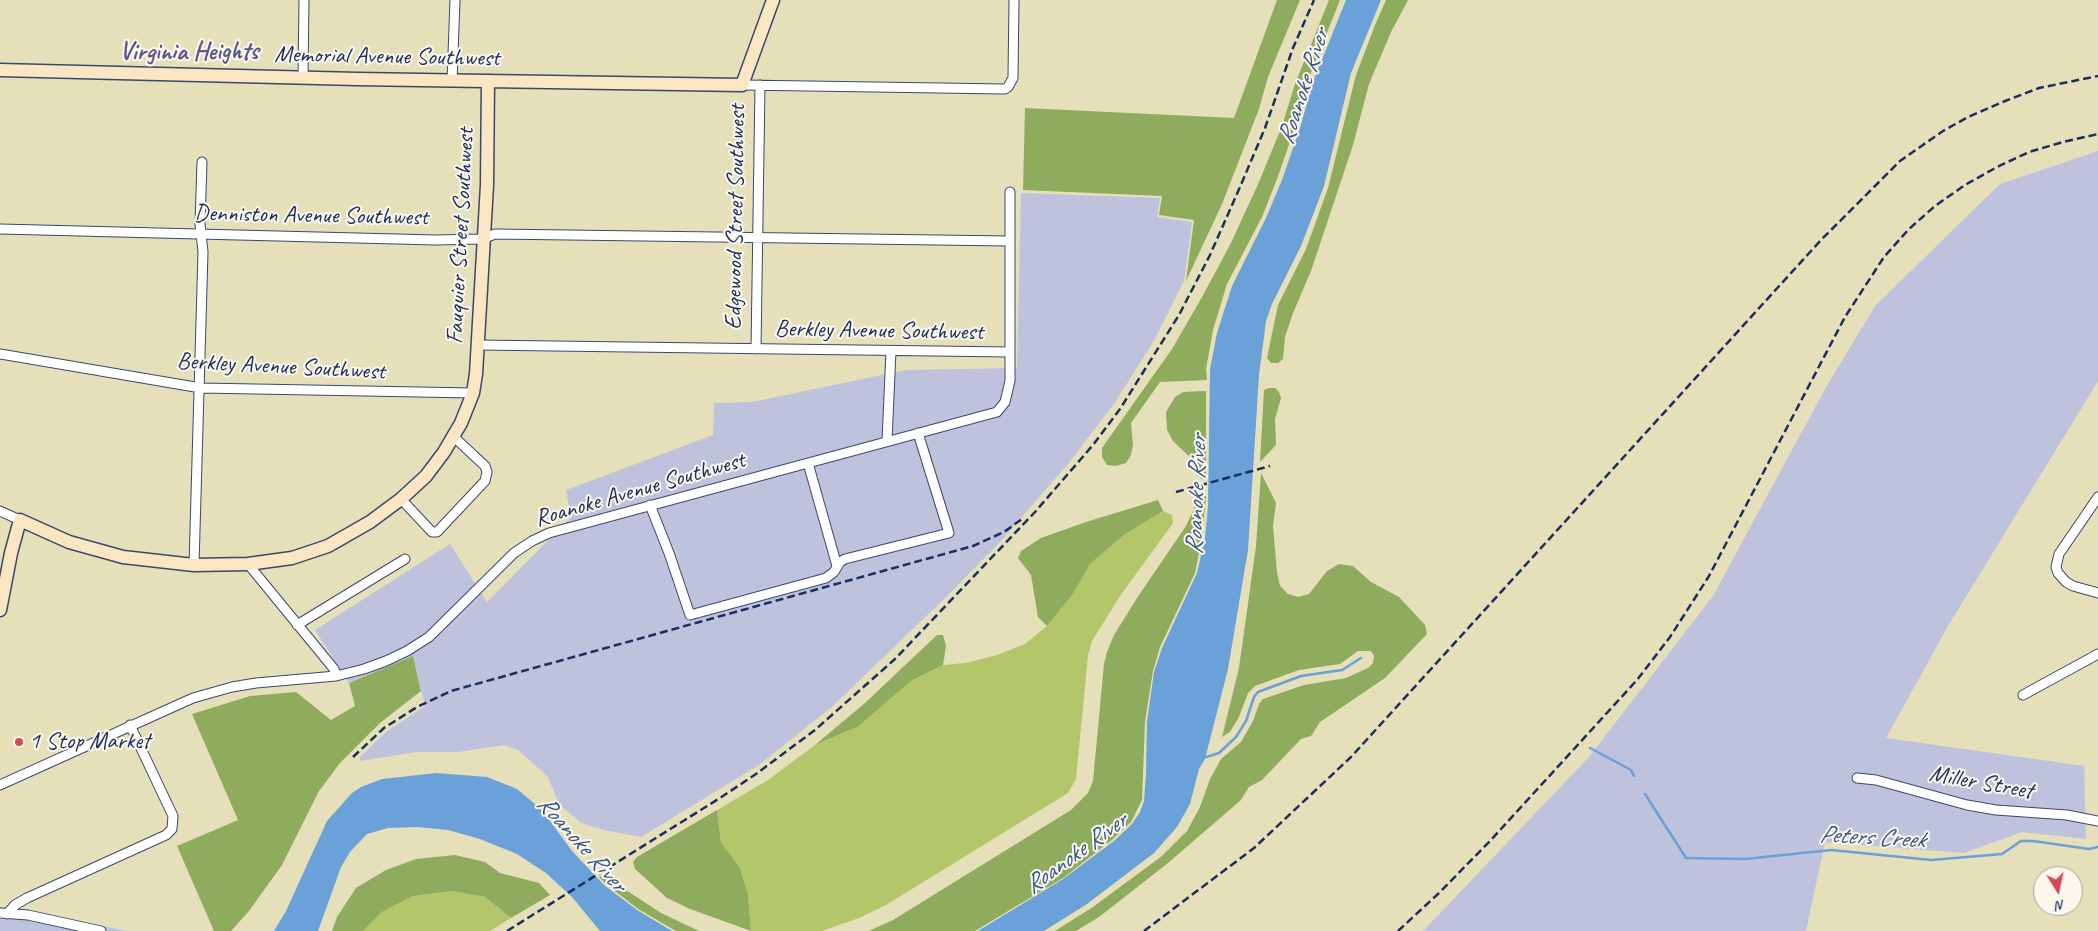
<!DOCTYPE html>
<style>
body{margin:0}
#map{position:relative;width:2098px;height:931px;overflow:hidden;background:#e5dfba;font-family:Caveat,sans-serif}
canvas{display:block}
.north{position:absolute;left:2033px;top:866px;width:50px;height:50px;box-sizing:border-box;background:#fbf7ec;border:1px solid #a1a7b3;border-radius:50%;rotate:170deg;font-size:14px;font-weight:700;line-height:20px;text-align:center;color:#1b2f5e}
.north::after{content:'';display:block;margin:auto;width:18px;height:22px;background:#d1495b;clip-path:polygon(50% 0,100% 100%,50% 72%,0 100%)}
</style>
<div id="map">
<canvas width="2098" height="931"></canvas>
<div class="north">N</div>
</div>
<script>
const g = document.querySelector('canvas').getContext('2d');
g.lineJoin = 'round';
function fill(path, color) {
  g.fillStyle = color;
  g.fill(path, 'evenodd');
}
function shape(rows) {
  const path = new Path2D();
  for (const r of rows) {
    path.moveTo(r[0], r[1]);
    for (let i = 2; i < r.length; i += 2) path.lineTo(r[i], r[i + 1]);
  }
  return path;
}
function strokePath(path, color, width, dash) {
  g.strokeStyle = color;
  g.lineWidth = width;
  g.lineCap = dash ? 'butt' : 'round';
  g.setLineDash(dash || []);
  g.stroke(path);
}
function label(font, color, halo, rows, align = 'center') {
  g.font = font + ' Caveat,sans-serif';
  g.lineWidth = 4;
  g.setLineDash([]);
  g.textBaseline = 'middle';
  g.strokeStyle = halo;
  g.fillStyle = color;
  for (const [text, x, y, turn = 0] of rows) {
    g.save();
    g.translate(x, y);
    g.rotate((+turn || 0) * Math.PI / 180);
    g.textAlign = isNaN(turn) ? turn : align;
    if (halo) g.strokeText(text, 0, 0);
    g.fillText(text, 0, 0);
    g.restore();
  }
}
fill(shape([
 [2098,151,2098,381,1948,626,1886,738,2084,766,2086,839,2022,832,1964,853,1825,842,1806,931,1423,931,1589,757,1713,596,1825,389,1875,306,2000,184],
 [1021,193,1160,198,1157,217,1192,222,1184,281,1155,339,1116,401,1068,464,1001,541,946,597,833,706,759,765,641,837,604,830,581,823,559,804,548,777,518,750,504,745,458,752,416,752,360,761,360,757,386,732,425,706,413,656,349,683,315,630,450,544,487,602,571,517,566,490,713,435,714,403,752,402,906,370,1017,368],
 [0,907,14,909,128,931,0,931]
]), '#bec2dd');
fill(shape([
 [1163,511,1172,515,1173,523,1120,596,1092,641,1088,655,1076,779,1068,793,886,905,859,918,822,931,751,931,748,894,740,868,721,842,717,810,768,780,815,745,859,726,911,681,943,665,966,663,997,655,1025,644,1047,626,1073,594,1090,564,1124,535],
 [452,891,485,897,511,918,490,931,363,931,382,912,413,896]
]), '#b4c66a');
fill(shape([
 [1277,0,1300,0,1268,77,1259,109,1222,204,1186,281,1194,220,1159,215,1162,196,1023,190,1025,108,1234,118],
 [1329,0,1340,0,1308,80,1295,127,1277,179,1262,217,1227,284,1213,330,1206,369,1207,380,1160,382,1131,423,1133,445,1131,455,1126,463,1116,466,1107,465,1102,457,1102,448,1172,349,1202,297,1231,243,1259,182,1282,126,1295,84],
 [1386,0,1408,0,1391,32,1369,84,1353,145,1311,271,1293,313,1285,337,1283,359,1278,363,1271,363,1267,358,1278,305,1306,249,1328,188,1356,75,1375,25],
 [1269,388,1275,388,1279,392,1281,398,1275,419,1276,445,1260,462,1264,390],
 [1206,391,1206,478,1201,479,1195,462,1173,441,1167,430,1166,412,1175,397,1183,392],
 [1261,473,1276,503,1273,526,1277,572,1280,586,1288,594,1298,597,1309,594,1327,571,1339,564,1353,566,1371,582,1399,597,1425,625,1427,634,1385,678,1320,722,1311,736,1301,739,1262,780,1249,787,1241,800,1168,863,1099,917,1076,931,1055,931,1093,907,1162,856,1187,831,1200,807,1210,779,1221,759,1241,742,1253,721,1259,704,1263,699,1304,685,1346,678,1368,668,1373,663,1374,656,1371,651,1358,651,1340,664,1299,670,1255,686,1248,693,1239,717,1230,732,1222,737,1239,668,1256,546],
 [1200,496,1206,496,1205,505,1202,538,1195,573,1160,647,1153,671,1145,722,1142,800,1131,822,1113,839,1063,878,975,931,869,931,893,920,1071,810,1088,793,1093,781,1104,664,1107,652,1114,635,1139,595,1186,526],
 [1158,500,1163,511,1124,535,1090,564,1073,594,1047,626,1038,617,1031,575,1018,558,1021,551,1041,538,1086,522],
 [937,635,943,635,946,646,943,665,911,681,859,726,815,745,865,703],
 [413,656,421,691,380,723,340,763,319,791,282,865,249,911,231,931,214,931,177,846,238,820,192,714,250,696,296,692,331,720,355,706,349,683],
 [717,810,721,842,740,868,748,894,751,931,690,909,667,898,635,869,633,862,637,857],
 [455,855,485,862,500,873,539,883,550,895,511,918,485,897,452,891,413,896,382,912,363,931,332,931,337,917,356,888,386,870,416,859],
 [603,875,661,913,699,931,676,931,638,909,606,884,599,877]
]), '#8fab5e');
fill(shape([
 [1346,0,1381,0,1351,73,1324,186,1301,246,1272,304,1266,321,1259,375,1248,550,1228,669,1205,759,1199,769,1190,804,1177,827,1154,853,1087,904,1044,931,978,931,1063,879,1114,841,1132,824,1140,812,1144,801,1146,773,1147,722,1154,672,1162,648,1197,573,1205,538,1208,506,1210,369,1217,333,1232,286,1266,218,1282,180,1300,128,1313,82],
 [436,773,487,777,517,789,542,810,572,851,604,885,637,910,672,931,600,931,572,897,546,873,517,854,480,839,448,830,417,827,388,828,367,834,350,852,341,867,318,931,274,931,286,911,327,821,352,793,361,787,382,779]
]), '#69a1d8');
strokePath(shape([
 [1590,748,1631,770,1634,776],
 [1203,758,1219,753,1236,737,1246,721,1254,697,1258,692,1301,676,1342,670,1361,658],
 [1645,794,1686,858,1745,859,1831,850,1931,860,2002,854,2021,841,2033,841,2089,849,2098,847]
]), '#69a1d8', 2.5);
const street = shape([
 [303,77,304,0],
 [452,81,455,0],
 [742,85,1005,89,1008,87,1013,78,1014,0],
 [0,229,436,240,482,239,495,234,1010,241],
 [478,345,1010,352],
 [756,349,760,85],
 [0,354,201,388,473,393],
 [887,441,891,351],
 [808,463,837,566],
 [2098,497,2059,554,2056,567,2058,573,2066,582,2073,586,2098,593],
 [401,499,432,532,437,532,485,481,487,472,485,466,454,437],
 [650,505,669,553,690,615,826,578,834,572,840,562,845,559,949,533,918,433],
 [0,511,20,520],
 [248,564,334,669,336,676],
 [194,565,203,252,200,224,202,162],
 [297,625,405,559],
 [2023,695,2098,654],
 [1857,778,1876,780,1967,805,1996,810,2067,815,2098,821],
 [0,785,193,698,232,687,256,683,336,676,364,669,386,661,407,651,429,637,514,553,532,541,549,533,997,412,1005,402,1010,381,1010,192],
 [0,913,28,915,101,931],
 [7,914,15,905,27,898,166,835,172,829,173,816,130,725]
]);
const secondary = shape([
 [0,70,357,79,742,85,773,0],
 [0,610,11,553,20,520,69,542,123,557,194,565,248,564,292,558,328,546,370,522,401,499,426,476,444,452,461,423,473,393,476,374,487,185,488,81]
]);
strokePath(street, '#39496c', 11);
strokePath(secondary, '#39496c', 15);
strokePath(street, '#fff', 9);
strokePath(secondary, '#fbe6c4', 12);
strokePath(shape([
 [1176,492,1270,466],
 [353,757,384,728,417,707,451,691,973,546,1004,532,1022,519],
 [507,931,720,798,756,774,815,730,895,659,1035,512,1093,445,1120,409,1179,315,1210,255,1240,187,1265,128,1293,48,1314,0],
 [1144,931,1254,848,1351,757,1821,240,1900,161,1943,131,1968,117,2005,101,2039,88,2098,76],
 [1398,931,1439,893,1490,841,1637,680,1670,637,1709,576,1845,317,1884,257,1909,229,1935,206,1965,185,1997,167,2029,152,2063,142,2098,134]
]), '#1b2f5e', 2.5, [8, 4]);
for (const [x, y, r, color] of [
 [19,742,5,"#d1495b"]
]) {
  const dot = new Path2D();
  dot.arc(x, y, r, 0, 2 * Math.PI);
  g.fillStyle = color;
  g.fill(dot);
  strokePath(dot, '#fbf7ec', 2);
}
label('24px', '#1b2f5e', '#fbf7ec', [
 ["Memorial Avenue Southwest",387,57,1],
 ["Denniston Avenue Southwest",311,216,1],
 ["Edgewood Street Southwest",736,217,-89],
 ["Fauquier Street Southwest",461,236,-87],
 ["Berkley Avenue Southwest",879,331,1],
 ["Berkley Avenue Southwest",281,367,3],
 ["Roanoke Avenue Southwest",640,490,-16],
 ["Miller Street",1981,783,10]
]);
label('24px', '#1b2f5e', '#fbf7ec', [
 ["1 Stop Market",29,742]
], 'left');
label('bold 25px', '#5b588a', '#fbf7ec', [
 ["Virginia Heights",189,52]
]);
label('italic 25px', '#365789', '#fbf7ec', [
 ["Roanoke River",1304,87,-72],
 ["Roanoke River",1197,495,-88],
 ["Peters Creek",1872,838,3],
 ["Roanoke River",581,844,48],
 ["Roanoke River",1076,854,-36]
]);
</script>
